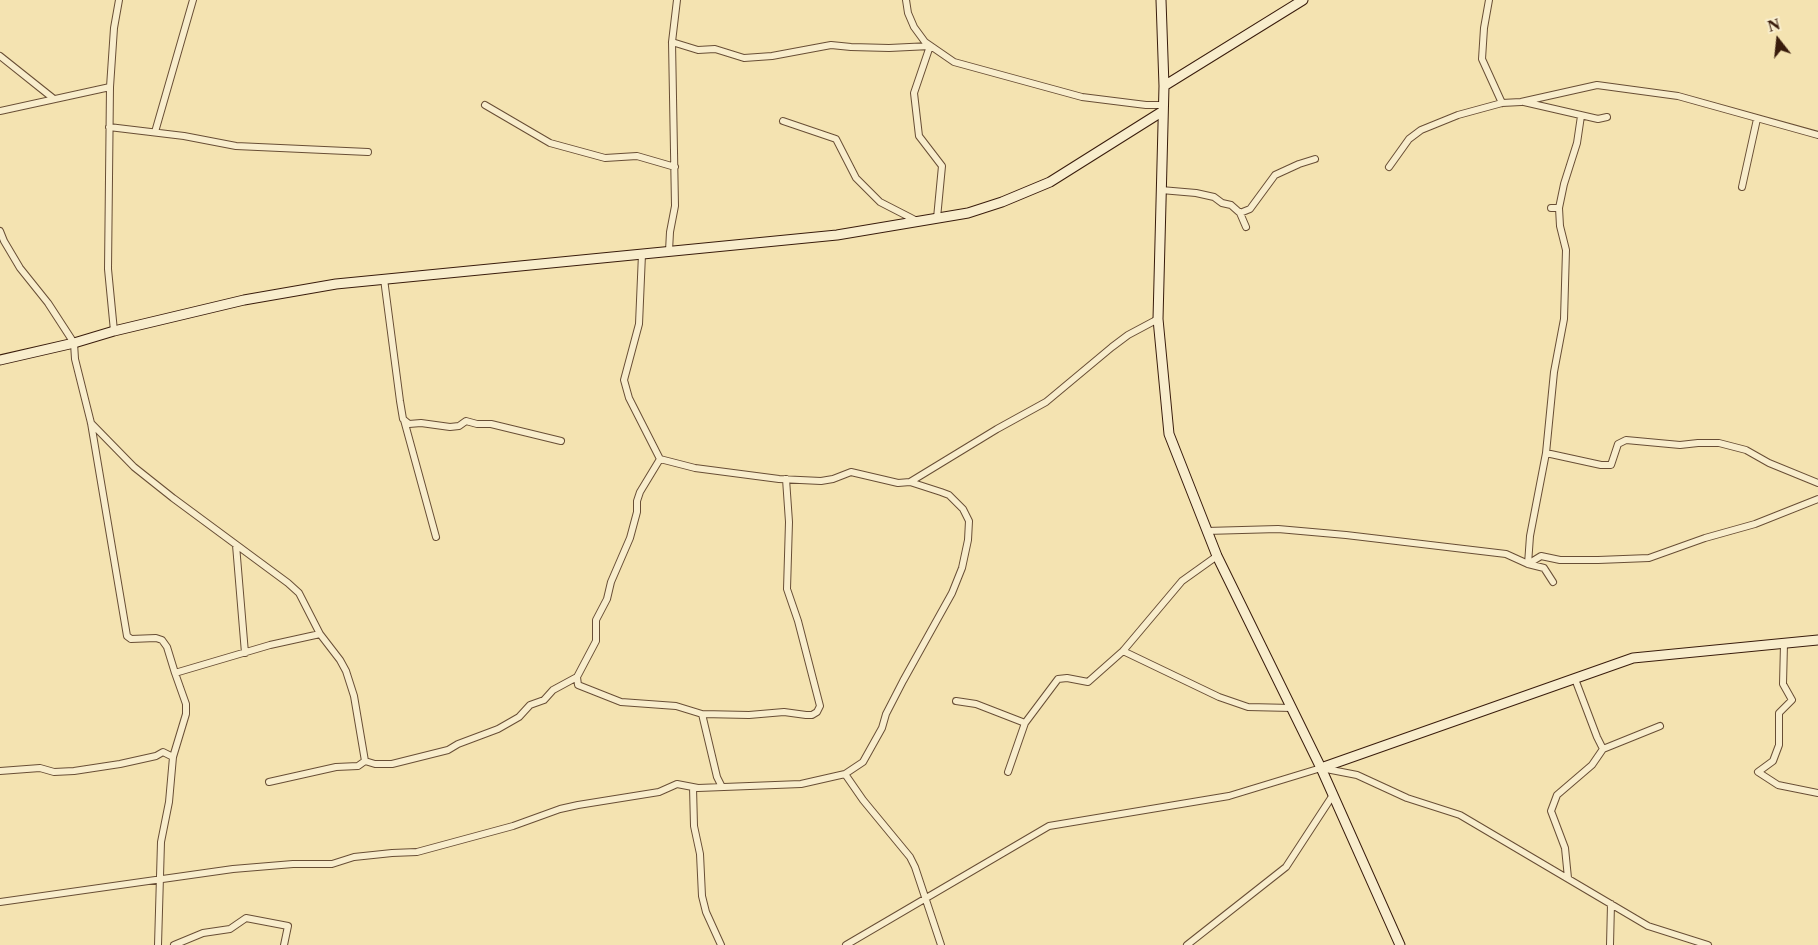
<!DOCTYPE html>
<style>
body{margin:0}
#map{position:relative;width:1818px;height:945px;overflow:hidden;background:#f4e3b1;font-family:"Libre Caslon Text",serif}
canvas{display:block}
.north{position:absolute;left:1753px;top:15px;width:50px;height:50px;-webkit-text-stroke:4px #f8edcc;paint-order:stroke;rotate:344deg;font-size:14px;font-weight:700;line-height:20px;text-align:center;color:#391c0c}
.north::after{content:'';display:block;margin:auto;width:18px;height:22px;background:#391c0c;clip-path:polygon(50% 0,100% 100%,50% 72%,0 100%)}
</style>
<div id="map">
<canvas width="1818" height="945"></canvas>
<div class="north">N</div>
</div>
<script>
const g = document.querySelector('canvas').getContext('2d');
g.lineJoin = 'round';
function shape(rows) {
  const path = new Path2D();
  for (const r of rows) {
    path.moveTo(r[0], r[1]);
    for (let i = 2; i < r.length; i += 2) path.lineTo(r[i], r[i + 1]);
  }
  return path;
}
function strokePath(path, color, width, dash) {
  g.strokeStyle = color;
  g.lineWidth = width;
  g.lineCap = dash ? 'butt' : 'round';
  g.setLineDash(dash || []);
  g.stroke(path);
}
const street = shape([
 [906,0,908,13,914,27,925,42,954,62,1082,97,1146,105,1164,105],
 [1489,0,1484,28,1482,59,1502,103],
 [672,42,698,50,715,49,744,58,772,56,831,45,851,47,889,48,930,46,914,93,919,136,942,166,937,218],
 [0,56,54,99],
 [1524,102,1598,119,1607,117],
 [485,105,550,143,605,158,637,156,675,167],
 [0,111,110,87],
 [783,121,836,139,856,178,880,202,917,221],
 [109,127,184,136,236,146,368,152],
 [155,132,193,0],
 [1389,167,1409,139,1421,130,1458,115,1502,103,1521,102,1597,85,1678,96,1818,135],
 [1742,187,1757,119],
 [1161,190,1196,193,1214,197,1222,203,1231,205,1240,213,1246,227],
 [1551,208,1559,208,1564,184,1577,143,1581,116],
 [1240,213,1250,209,1275,175,1299,164,1315,159],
 [0,231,4,241,20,268,48,303,74,343,75,359,91,423,127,636,131,639,156,638,162,640,167,647,175,673,270,645,320,634],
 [669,251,670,232,675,206,672,42,677,0],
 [642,254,639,324,624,380,629,398,660,459],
 [384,279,400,401,403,419,409,424,421,423,450,427,459,426,466,421,477,424,491,424,561,441],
 [114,331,108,269,110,87,114,28,119,0],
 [404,420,436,537],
 [91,423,134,467,173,498,288,583,299,593,320,634,340,660,346,671,354,696,365,761,375,764,392,764,448,750,458,744,498,729,519,717,530,705,544,700,553,690,577,677,578,685,621,702,676,706,702,714,717,777,722,787],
 [1546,453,1554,372,1564,319,1566,250,1560,226,1559,208],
 [910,482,997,429,1046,402,1112,347,1128,335,1158,319],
 [1206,531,1278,529,1346,535,1506,554,1528,564,1544,568,1553,582],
 [236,545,245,653],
 [1528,564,1530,536,1546,453,1601,465,1611,465,1618,444,1626,440,1680,445,1698,443,1719,443,1746,450,1769,463,1818,483],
 [1528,564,1541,556,1560,560,1598,560,1649,558,1705,538,1755,524,1818,499],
 [1784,644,1783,684,1792,700,1779,713,1779,745,1773,761,1758,772,1778,785,1818,793],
 [1123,651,1219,697,1248,707,1292,708],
 [577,677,596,641,596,620,607,599,611,582,630,538,637,512,637,501,640,492,660,459,695,468,779,479,821,481,833,479,851,472,898,483,910,482,941,492,949,495,963,509,969,521,968,540,962,568,952,593,903,681,886,714,882,728,863,762,845,774],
 [1575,679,1597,737,1603,749],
 [956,701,976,704,1025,723,1008,772],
 [702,714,749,715,784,712,806,715,812,715,817,712,820,706,798,621,787,589,789,522,786,479],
 [1025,723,1058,679,1067,678,1088,682,1123,651,1182,581,1217,556],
 [0,771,40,768,54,772,74,771,120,764,156,756,163,752,173,757],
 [269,782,336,767,358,766,365,761],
 [693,787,694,826,700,854,702,896,706,912,721,945],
 [1568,878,1565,848,1551,811,1557,795,1592,765,1603,749,1660,726],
 [0,902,233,869,293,864,332,864,354,857,392,853,417,852,513,826,560,809,578,805,659,792,677,784,698,788,801,784,845,774,863,800,910,857,915,867,941,945],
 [158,945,161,842,169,802,173,757,186,714,186,704,175,673],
 [174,945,203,933,230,929,246,918,288,926,284,945],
 [846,945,1049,826,1229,796,1321,768,1357,775,1407,798,1460,815,1648,926,1708,945],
 [1187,945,1286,867,1333,795],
 [1610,945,1611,904]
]);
const secondary = shape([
 [1161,0,1164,86,1158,319,1169,434,1217,556,1321,768,1400,945],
 [1164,86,1303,0],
 [0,360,74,343,114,331,244,300,336,284,837,235,968,213,1002,202,1050,182,1163,111],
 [1321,768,1633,658,1818,640]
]);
strokePath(street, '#684e35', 8);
strokePath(secondary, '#391c0c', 11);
strokePath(street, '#f8edcc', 6);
strokePath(secondary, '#f8edcc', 9);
</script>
